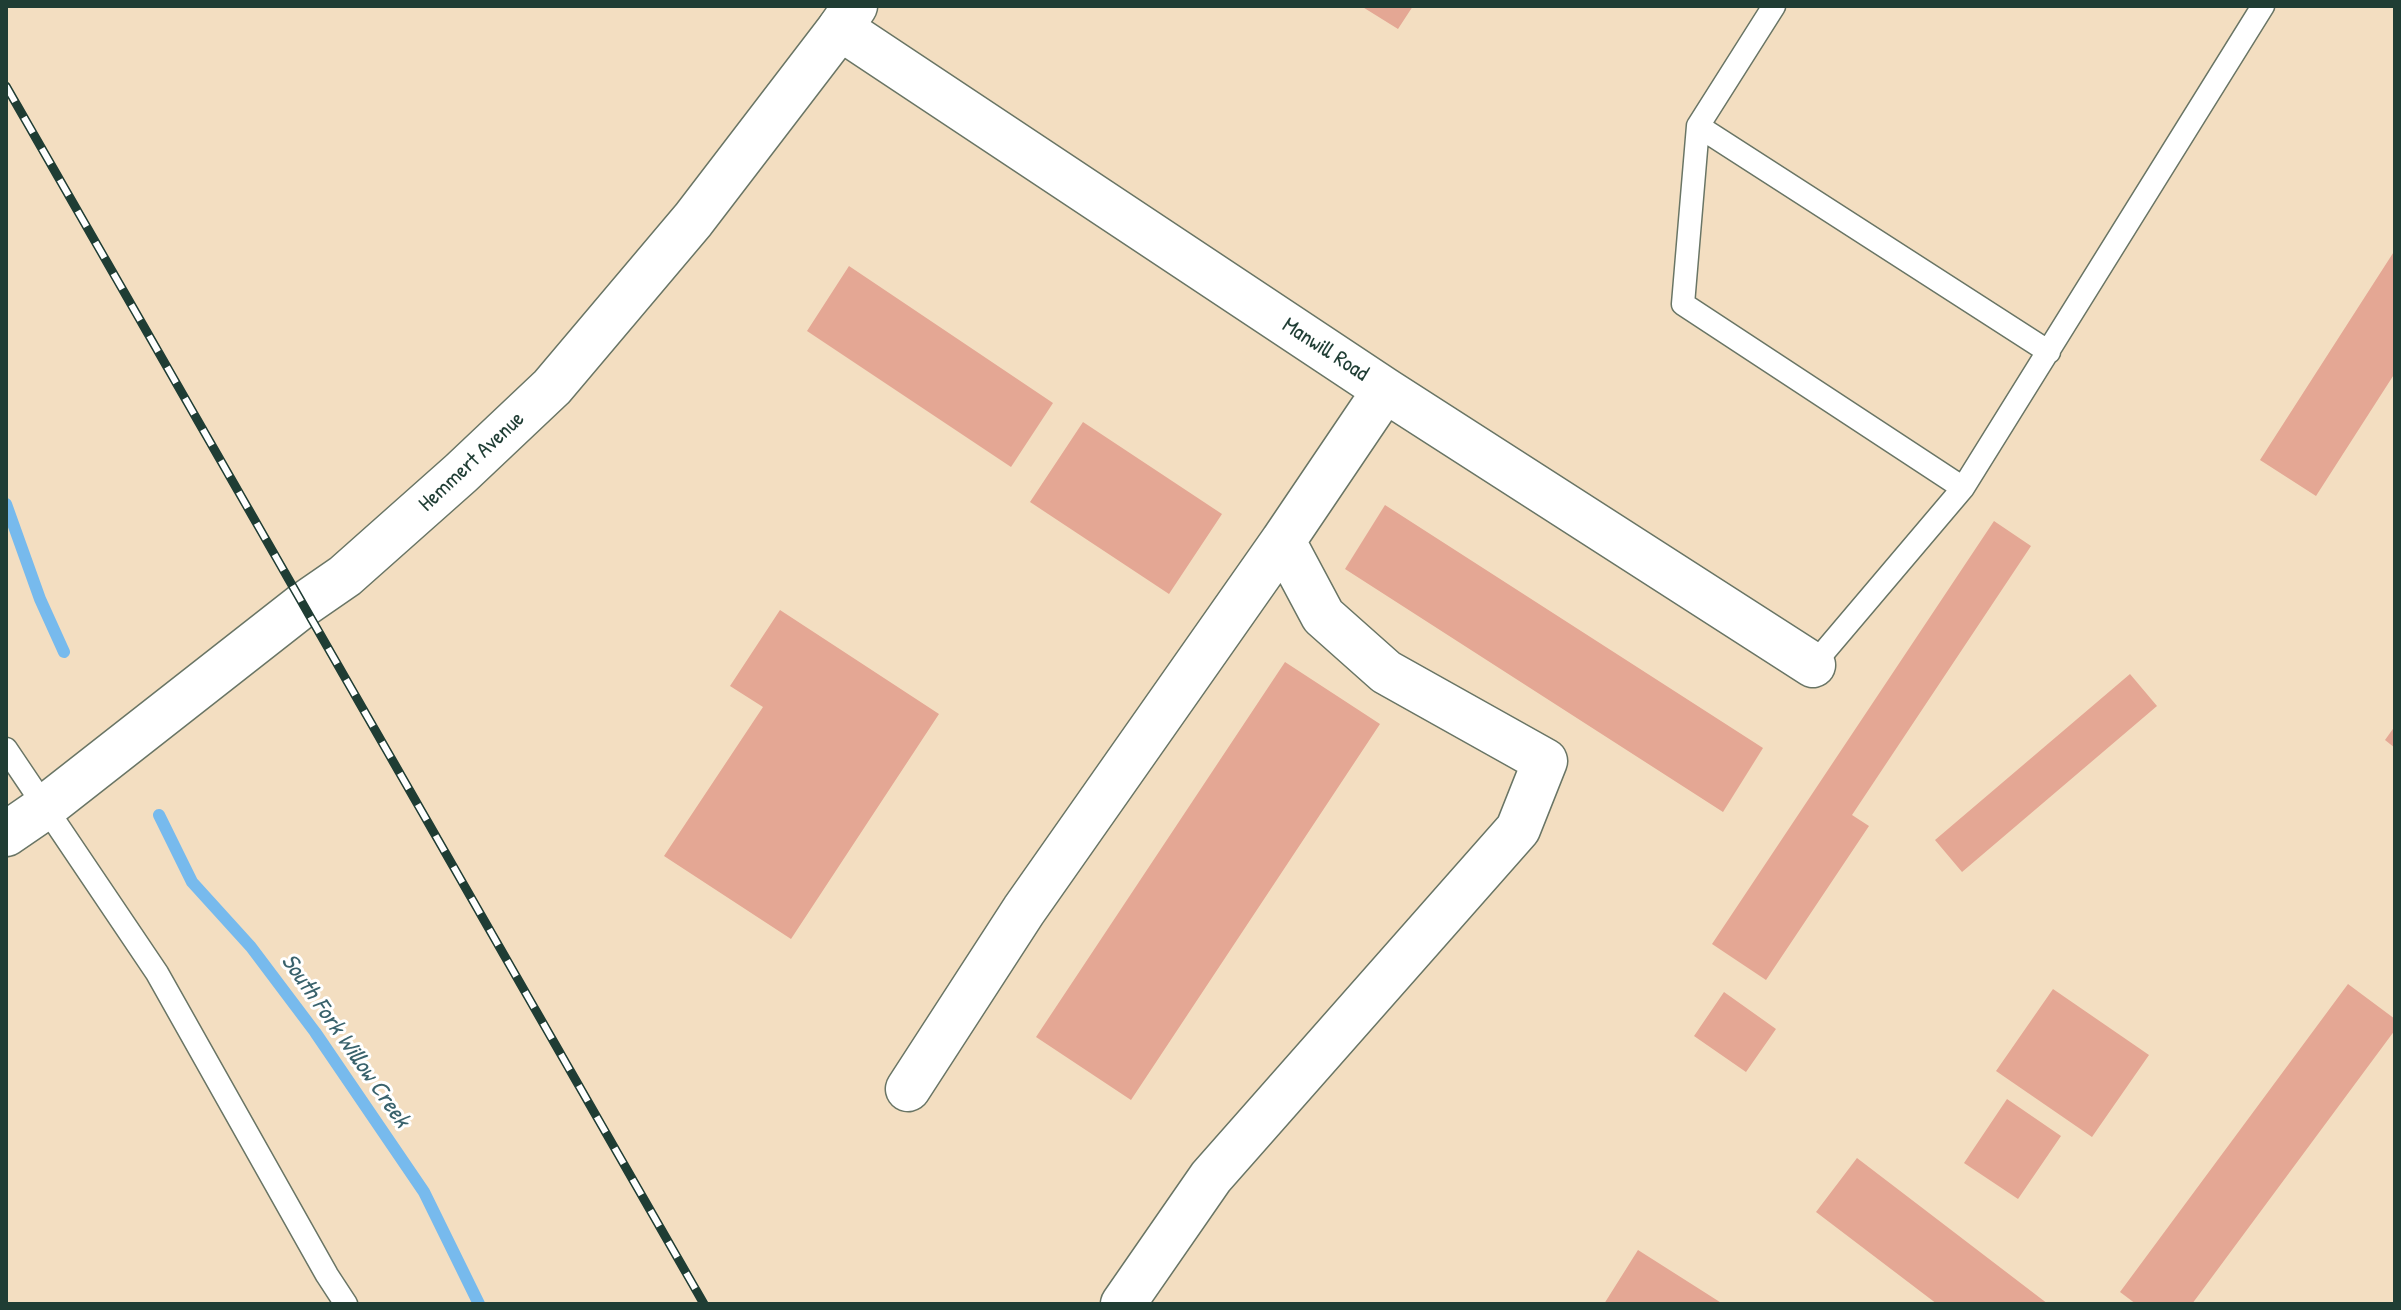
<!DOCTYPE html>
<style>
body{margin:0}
#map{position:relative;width:2401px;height:1310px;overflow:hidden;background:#f3dec1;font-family:"Patrick Hand",sans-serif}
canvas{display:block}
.frame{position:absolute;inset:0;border:8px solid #1f3d34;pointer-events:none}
</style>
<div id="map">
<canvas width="2401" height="1310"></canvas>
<div class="frame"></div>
</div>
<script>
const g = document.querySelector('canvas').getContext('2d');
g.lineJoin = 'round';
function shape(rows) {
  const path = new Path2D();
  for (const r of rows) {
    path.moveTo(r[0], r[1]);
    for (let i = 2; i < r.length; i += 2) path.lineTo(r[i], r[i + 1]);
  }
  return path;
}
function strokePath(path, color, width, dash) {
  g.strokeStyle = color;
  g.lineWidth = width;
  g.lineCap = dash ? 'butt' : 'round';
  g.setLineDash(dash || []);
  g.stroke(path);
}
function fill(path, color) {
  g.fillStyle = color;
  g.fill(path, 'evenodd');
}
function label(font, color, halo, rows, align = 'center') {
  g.font = font + ' "Patrick Hand",sans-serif';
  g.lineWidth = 6;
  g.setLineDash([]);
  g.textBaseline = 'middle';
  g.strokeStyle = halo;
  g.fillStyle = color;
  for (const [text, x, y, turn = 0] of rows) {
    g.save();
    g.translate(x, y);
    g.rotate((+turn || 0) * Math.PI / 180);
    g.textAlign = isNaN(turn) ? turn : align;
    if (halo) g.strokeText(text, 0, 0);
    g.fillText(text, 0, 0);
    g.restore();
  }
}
strokePath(shape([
 [6,504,40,599,64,652],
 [159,815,192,882,251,947,315,1032,424,1192,479,1304]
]), '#77baed', 12);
fill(shape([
 [1361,6,1413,6,1398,29],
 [2395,250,2395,373,2316,496,2260,460],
 [849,266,1053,403,1011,467,807,331],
 [1083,422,1222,514,1169,594,1030,502],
 [1385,505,1763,748,1723,812,1345,569],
 [1994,521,2031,546,1852,815,1869,826,1766,980,1712,944],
 [780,610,939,714,791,939,664,856,763,707,730,686],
 [1285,662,1380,724,1131,1100,1036,1037],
 [2130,674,2157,706,1962,872,1935,840],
 [2395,726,2395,748,2385,740],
 [2348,984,2395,1019,2395,1030,2192,1304,2136,1304,2120,1292],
 [2053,989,2149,1055,2092,1137,1996,1071],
 [1724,992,1776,1029,1746,1072,1694,1036],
 [2007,1099,2061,1136,2018,1199,1964,1163],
 [1857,1158,2048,1304,1937,1304,1816,1212],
 [1638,1250,1723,1304,1604,1304]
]), '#e4a794');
const service = shape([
 [1774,6,1698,126,2049,352],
 [1698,126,1683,304,1963,488],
 [1813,665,1963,488,2263,6],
 [6,749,157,973,327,1275,346,1304]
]);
const minor = shape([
 [840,28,1385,390,1813,665],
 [908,1089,1024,910,1283,541],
 [1123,1304,1211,1177,1518,829,1545,761,1386,672,1323,616,1283,541,1385,390]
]);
const tertiary = shape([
 [6,834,44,808,303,605,345,576,461,473,552,387,693,220,840,28,855,6]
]);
strokePath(service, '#697565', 25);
strokePath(minor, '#697565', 47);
strokePath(tertiary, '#697565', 47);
strokePath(service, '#fff', 22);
strokePath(minor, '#fff', 44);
strokePath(tertiary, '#fff', 44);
const rail = shape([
 [6,86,704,1304]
]);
strokePath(rail, '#1f3d34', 9);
strokePath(rail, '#fff', 6, [18]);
label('22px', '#1f3d34', '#fff', [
 ["Manwill Road",1325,350,33],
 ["Hemmert Avenue",472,462,-43]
]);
label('italic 24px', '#39626c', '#fff', [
 ["South Fork Willow Creek",345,1041,55]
]);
</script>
